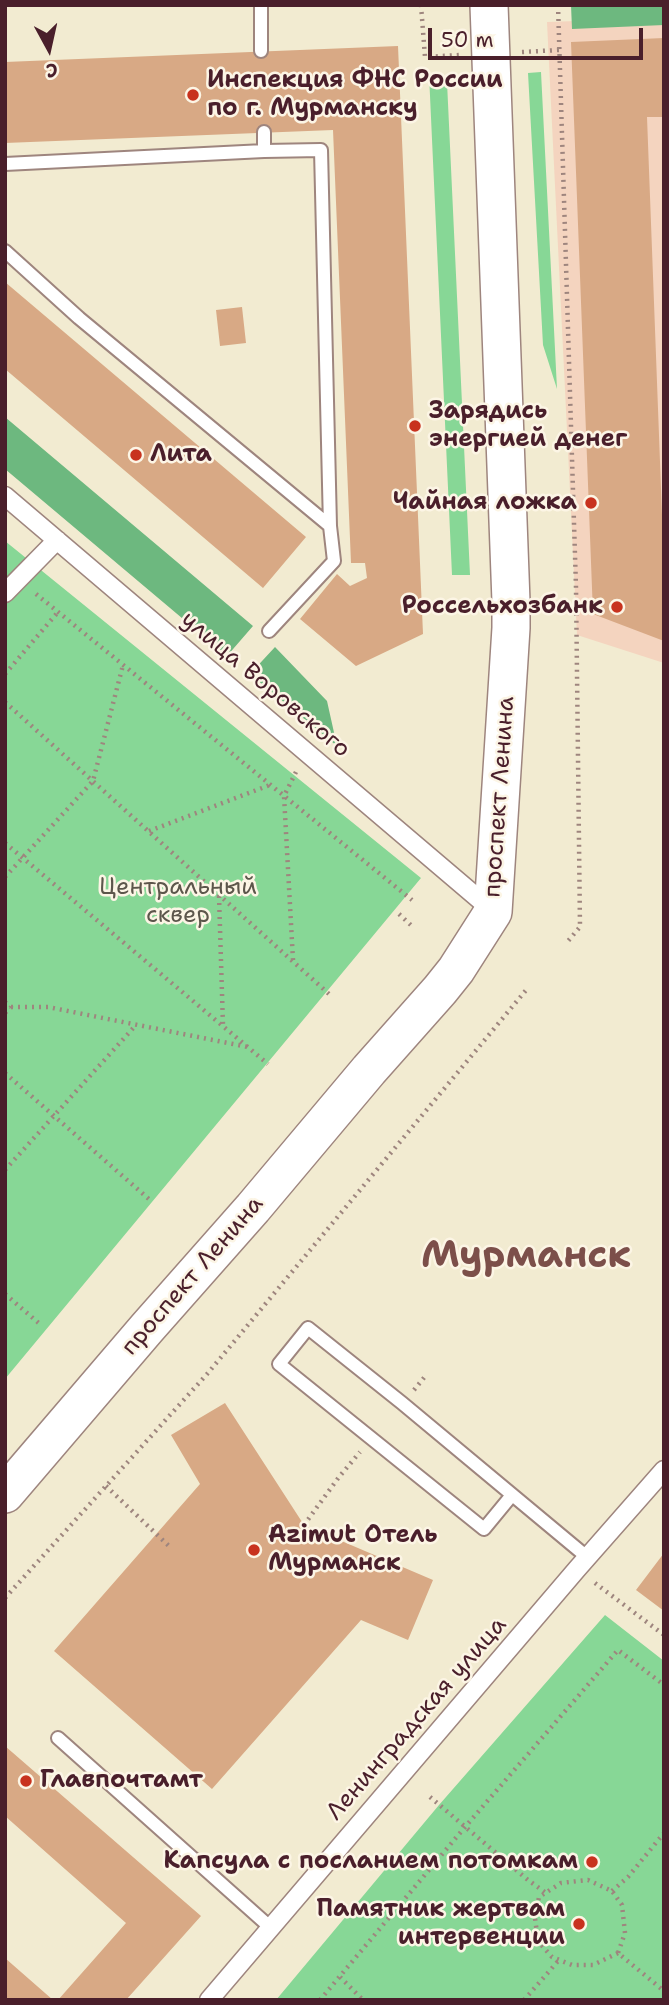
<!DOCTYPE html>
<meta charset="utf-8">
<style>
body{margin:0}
#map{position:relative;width:669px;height:2005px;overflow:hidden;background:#f2ebd1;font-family:"Shantell Sans",sans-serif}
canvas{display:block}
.frame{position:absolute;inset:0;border:7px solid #4a1f2b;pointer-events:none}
.north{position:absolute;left:14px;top:14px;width:70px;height:70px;-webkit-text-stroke:5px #fcf5e5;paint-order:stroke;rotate:172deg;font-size:19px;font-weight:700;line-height:28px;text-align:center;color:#4a1f2b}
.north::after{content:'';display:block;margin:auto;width:24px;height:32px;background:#4a1f2b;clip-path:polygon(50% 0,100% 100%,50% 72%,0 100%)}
.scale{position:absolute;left:428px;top:28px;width:215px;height:32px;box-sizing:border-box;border:4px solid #4a1f2b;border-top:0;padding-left:9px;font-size:21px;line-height:24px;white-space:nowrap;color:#4a1f2b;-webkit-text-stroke:5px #fcf5e5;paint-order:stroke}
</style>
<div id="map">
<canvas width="669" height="2005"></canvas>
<div class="frame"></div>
<div class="north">С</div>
<div class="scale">50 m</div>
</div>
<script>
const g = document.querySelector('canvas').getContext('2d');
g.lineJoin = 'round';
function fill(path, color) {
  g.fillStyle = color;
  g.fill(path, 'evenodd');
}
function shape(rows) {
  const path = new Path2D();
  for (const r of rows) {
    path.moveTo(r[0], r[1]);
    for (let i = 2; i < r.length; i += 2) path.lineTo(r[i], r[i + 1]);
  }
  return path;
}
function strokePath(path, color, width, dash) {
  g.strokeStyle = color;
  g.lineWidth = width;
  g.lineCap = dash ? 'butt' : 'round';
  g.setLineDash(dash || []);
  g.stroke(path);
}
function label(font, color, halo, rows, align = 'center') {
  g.font = font + ' "Shantell Sans",sans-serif';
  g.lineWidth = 5;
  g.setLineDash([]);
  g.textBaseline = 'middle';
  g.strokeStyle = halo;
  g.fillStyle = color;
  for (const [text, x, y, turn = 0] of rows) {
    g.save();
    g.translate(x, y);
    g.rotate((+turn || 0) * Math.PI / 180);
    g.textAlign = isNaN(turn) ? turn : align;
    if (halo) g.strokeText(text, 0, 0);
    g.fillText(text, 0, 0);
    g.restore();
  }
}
fill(shape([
 [664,18,664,663,577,635,547,22]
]), '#f4d4bf');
fill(shape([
 [541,72,557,389,543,345,528,73],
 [429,74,447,82,470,575,452,575],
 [5,541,421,878,5,1379],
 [605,1615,664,1661,664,2000,276,2000,439,1805]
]), '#87d796');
fill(shape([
 [571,5,664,5,664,25,572,29],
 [5,417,253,626,227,656,5,469],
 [275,647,327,701,337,746,250,674]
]), '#6db87f');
fill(shape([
 [664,38,664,117,647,117,664,568,664,641,593,614,571,42],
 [398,46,423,634,356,666,300,619,337,574,350,586,367,578,365,563,351,563,333,130,5,143,5,62],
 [5,282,306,537,263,588,5,369],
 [242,307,246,343,220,346,216,310],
 [225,1403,304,1525,433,1580,408,1640,361,1620,212,1789,54,1651,200,1484,171,1435],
 [664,1553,664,1611,636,1590],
 [5,1746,201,1916,126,2000,58,2000,126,1923,5,1816],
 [5,1958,53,2000,5,2000]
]), '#d8a985');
const service = shape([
 [261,5,261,51],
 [264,132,264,151,321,150,330,526,334,561,269,631],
 [5,164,264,151],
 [5,251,79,318,330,526],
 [512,1495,484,1529,279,1364,308,1328,402,1403,587,1557],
 [58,1738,271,1928]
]);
const pedestrian = shape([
 [5,496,493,911],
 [5,593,57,540],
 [209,2000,577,1569,664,1470]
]);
const primary = shape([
 [5,1494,147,1328,253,1208,369,1070,440,990,456,970,493,912,511,628,511,602,489,5]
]);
strokePath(service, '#9e857e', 16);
strokePath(pedestrian, '#9e857e', 21);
strokePath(primary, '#9e857e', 40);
strokePath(shape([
 [421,5,425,57,460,55],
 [558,5,576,588,580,927,568,941],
 [522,52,559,50],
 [36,594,412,900],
 [5,674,58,612],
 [5,702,329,994],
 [149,831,270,785],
 [5,843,268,1064],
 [5,877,93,781,123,665],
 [219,896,223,1026],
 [399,914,414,928],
 [293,960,284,796,296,772],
 [5,1002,11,1007,5,1013],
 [11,1007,48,1007,248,1047],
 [5,1073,150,1200],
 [5,1170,136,1025],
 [5,1294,41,1325],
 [414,1390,427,1374],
 [106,1486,171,1548],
 [304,1525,339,1477,360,1452],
 [595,1583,664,1635],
 [5,1598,208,1373,527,989],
 [430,1797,528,1880,546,1893],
 [612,1891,628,1877,664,1833],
 [618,1953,593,1965,572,1965,552,1957,538,1941,535,1918,539,1897,561,1883,588,1880,612,1891,622,1905,625,1933,618,1953,664,1991],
 [340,1977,363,2000],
 [320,2000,465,1827,618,1650,664,1685],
 [524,2000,559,1960]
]), '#9e857e', 4.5, [2, 5]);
strokePath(service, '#fff', 12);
strokePath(pedestrian, '#fff', 18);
strokePath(primary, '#fff', 37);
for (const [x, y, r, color] of [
 [193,95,7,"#c8321e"],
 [415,426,7,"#c8321e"],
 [136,455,7,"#c8321e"],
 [591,503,7,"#c8321e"],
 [617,607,7,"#c8321e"],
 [254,1550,7,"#c8321e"],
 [26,1781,7,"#c8321e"],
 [592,1862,7,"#c8321e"],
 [579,1924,7,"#c8321e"]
]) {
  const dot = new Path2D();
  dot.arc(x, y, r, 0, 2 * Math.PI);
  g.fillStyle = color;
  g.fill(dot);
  strokePath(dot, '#fcf5e5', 2.5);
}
label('bold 24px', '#4a1f2b', '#fcf5e5', [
 ["Инспекция ФНС России",207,81],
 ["по г. Мурманску",207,109],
 ["Зарядись",429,412],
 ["энергией денег",429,440],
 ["Лита",150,455],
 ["Чайная ложка",577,503,"right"],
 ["Россельхозбанк",603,607,"right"],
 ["Azimut Отель",268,1536],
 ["Мурманск",268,1564],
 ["Главпочтамт",40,1781],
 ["Капсула с посланием потомкам",578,1862,"right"],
 ["Памятник жертвам",565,1910,"right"],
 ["интервенции",565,1938,"right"]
], 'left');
label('24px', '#4a1f2b', '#fcf5e5', [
 ["улица Воровского",265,685,40],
 ["проспект Ленина",500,797,-86],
 ["проспект Ленина",193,1276,-49],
 ["Ленинградская улица",417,1719,-49]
]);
label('24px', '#5c564b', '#fcf5e5', [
 ["Центральный",178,888],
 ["сквер",178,916]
]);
label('bold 38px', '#7c4f4a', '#fcf5e5', [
 ["Мурманск",526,1257]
]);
</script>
